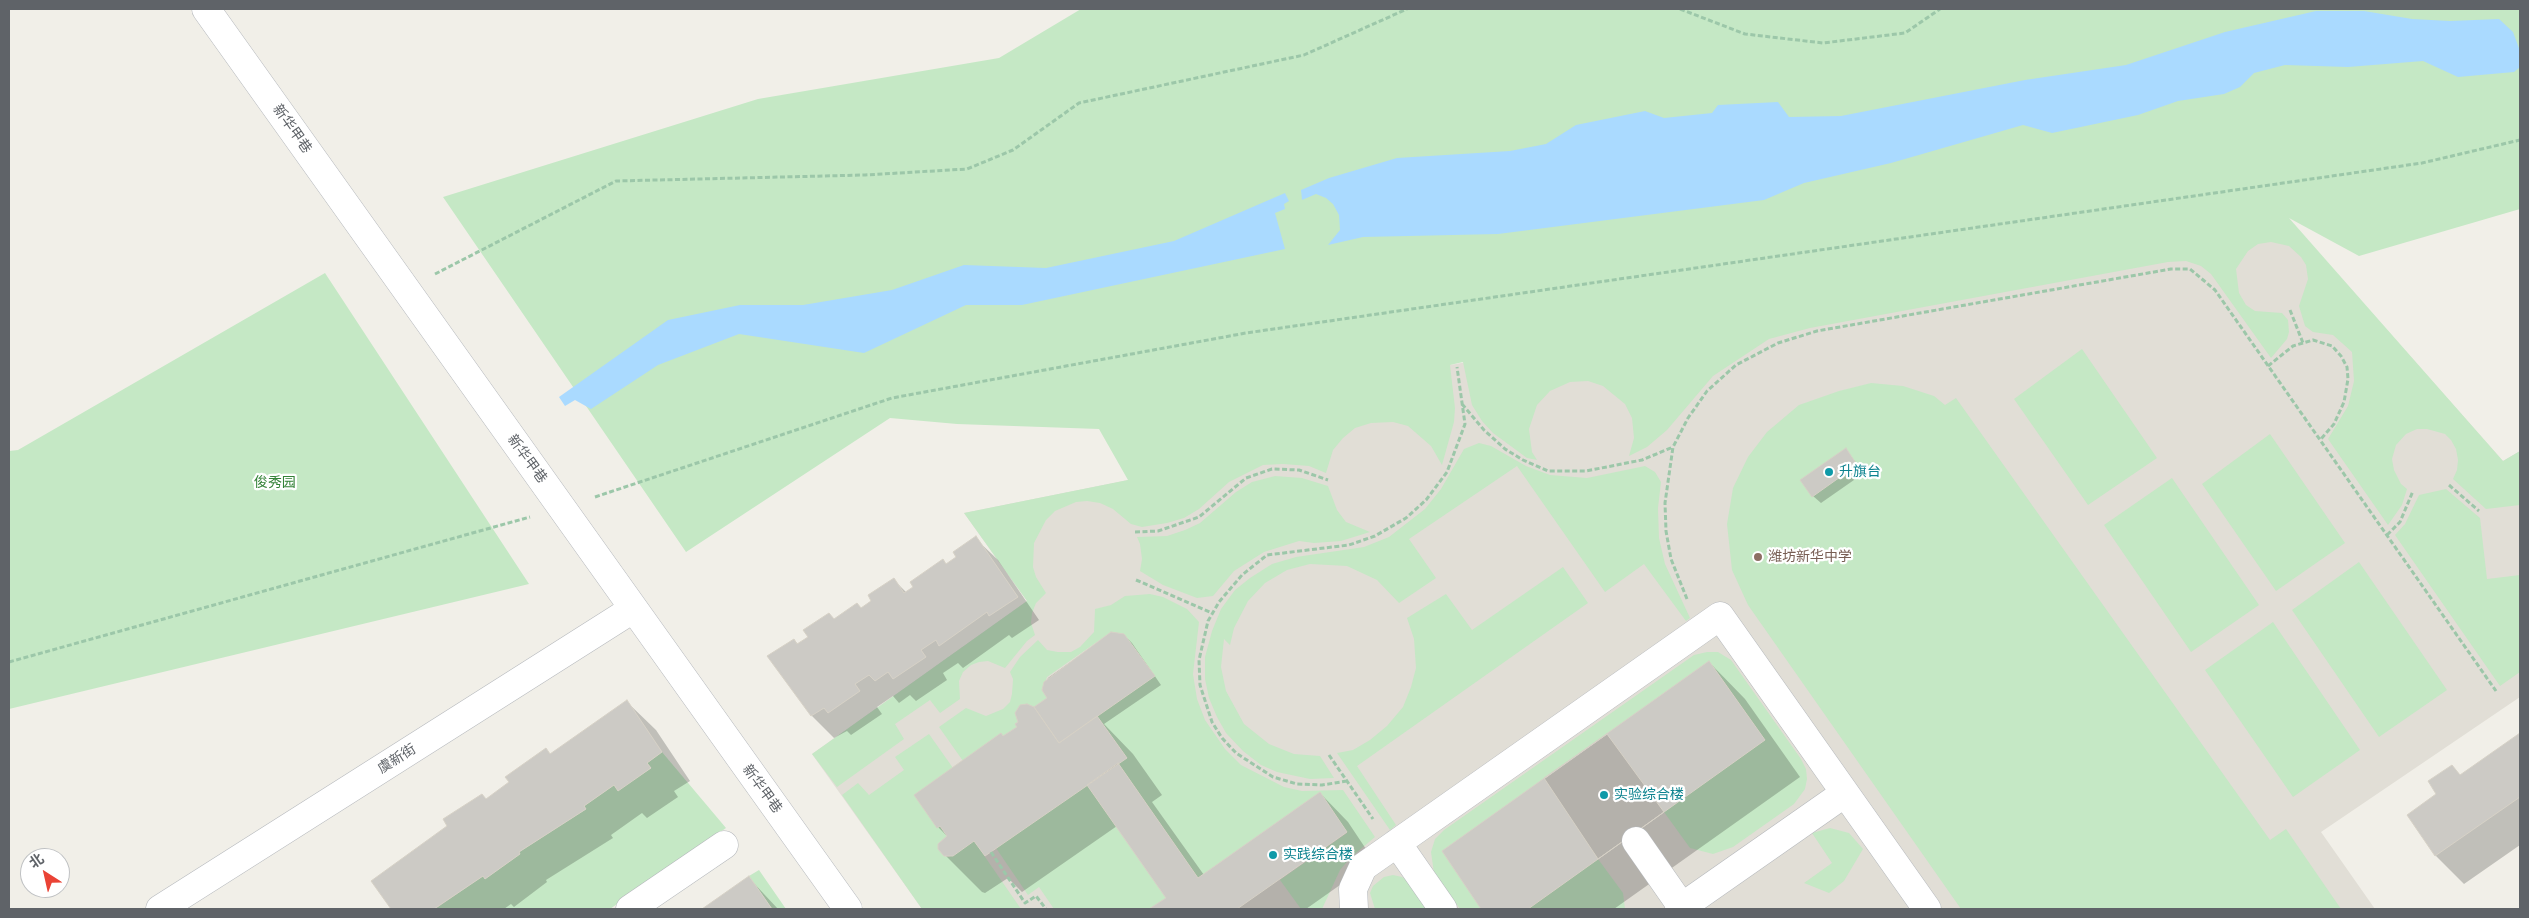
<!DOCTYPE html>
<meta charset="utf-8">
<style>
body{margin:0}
#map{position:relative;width:2529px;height:918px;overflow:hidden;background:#f1efe8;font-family:Rubik,"Noto Sans SC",sans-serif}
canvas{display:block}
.frame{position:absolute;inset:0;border:10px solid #5f6368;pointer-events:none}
.north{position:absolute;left:20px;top:848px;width:50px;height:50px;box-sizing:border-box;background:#fff;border:1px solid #bfc1c3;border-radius:50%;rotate:325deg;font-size:14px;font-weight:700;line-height:20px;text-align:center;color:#5f6368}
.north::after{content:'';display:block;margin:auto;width:18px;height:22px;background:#ea4335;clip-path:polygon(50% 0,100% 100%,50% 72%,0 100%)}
</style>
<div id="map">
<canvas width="2529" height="918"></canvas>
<div class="frame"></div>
<div class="north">北</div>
</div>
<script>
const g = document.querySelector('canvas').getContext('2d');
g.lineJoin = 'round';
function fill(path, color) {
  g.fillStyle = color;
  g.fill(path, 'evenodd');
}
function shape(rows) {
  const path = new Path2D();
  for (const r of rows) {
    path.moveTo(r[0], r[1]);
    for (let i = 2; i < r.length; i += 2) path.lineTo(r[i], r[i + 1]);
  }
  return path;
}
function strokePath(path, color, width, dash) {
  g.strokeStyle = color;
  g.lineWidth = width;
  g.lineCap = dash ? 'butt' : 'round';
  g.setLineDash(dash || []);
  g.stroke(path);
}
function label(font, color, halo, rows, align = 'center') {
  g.font = font + ' Rubik,"Noto Sans SC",sans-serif';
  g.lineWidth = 4.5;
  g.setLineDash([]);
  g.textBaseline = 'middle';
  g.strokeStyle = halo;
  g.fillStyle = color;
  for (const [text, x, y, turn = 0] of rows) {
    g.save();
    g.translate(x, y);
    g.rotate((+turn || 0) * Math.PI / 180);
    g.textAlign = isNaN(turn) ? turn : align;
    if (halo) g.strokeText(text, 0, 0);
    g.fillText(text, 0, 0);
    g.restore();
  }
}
fill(shape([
 [2287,217,2503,461,2520,451,2520,697,2321,832,2375,909,922,909,812,754,1027,601,964,513,1128,480,1450,365]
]), '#e1ded6');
fill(shape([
 [1081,9,2520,9,2520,209,2359,256,2289,218,2503,461,2520,451,2520,505,2486,509,2453,479,2457,470,2458,460,2456,449,2451,440,2445,434,2427,429,2417,429,2406,434,2396,445,2392,459,2394,470,2401,484,2407,489,2402,505,2388,525,2328,439,2348,406,2354,381,2352,352,2333,335,2313,332,2305,326,2299,306,2308,279,2306,265,2301,257,2289,246,2271,242,2258,244,2248,251,2236,269,2239,293,2246,305,2255,311,2282,313,2288,320,2289,332,2287,339,2271,358,2211,274,2201,266,2186,261,2168,262,1810,328,1769,339,1713,376,1667,430,1647,447,1629,456,1634,438,1632,418,1625,404,1603,386,1588,381,1570,382,1550,391,1537,405,1529,429,1532,452,1537,460,1527,458,1493,433,1482,421,1472,405,1463,362,1450,365,1455,408,1454,422,1442,465,1431,446,1408,426,1393,422,1371,423,1355,428,1343,438,1333,450,1326,473,1309,466,1283,464,1263,465,1229,482,1199,509,1184,518,1167,523,1142,527,1131,524,1113,509,1100,503,1087,501,1076,502,1055,511,1046,520,1034,543,1033,567,1036,577,1046,593,1036,603,1032,613,1031,623,1035,635,1027,641,1005,668,988,661,979,662,971,665,963,672,959,681,960,699,940,713,930,700,895,724,904,739,837,787,812,754,1027,601,964,513,1128,480,1099,429,957,424,890,418,686,552,443,197,758,99,999,58],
 [325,273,529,584,9,709,9,451,18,450],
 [2082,349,2157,458,2088,505,2014,399],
 [1871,383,1903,386,1934,396,1945,405,1956,398,2270,840,2286,829,2341,909,1961,909,1748,605,1732,570,1727,524,1733,488,1748,457,1767,432,1799,405,1839,391],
 [2270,434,2345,543,2276,591,2202,484],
 [1479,443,1491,446,1526,466,1550,475,1587,478,1645,466,1655,472,1661,482,1658,508,1659,538,1665,564,1690,618,1686,621,1644,564,1605,592,1517,466,1409,539,1436,578,1399,603,1377,580,1347,566,1310,564,1287,570,1265,583,1248,601,1234,628,1230,645,1224,639,1221,667,1226,691,1244,724,1269,744,1294,754,1320,756,1334,778,1310,779,1277,772,1261,765,1243,751,1226,733,1217,717,1209,698,1205,679,1205,657,1212,631,1221,609,1235,590,1250,578,1272,564,1296,557,1364,547,1389,537,1425,509,1441,489,1464,449],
 [1275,476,1302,478,1328,486,1337,510,1346,522,1370,532,1341,541,1314,543,1299,541,1264,552,1234,571,1213,596,1197,598,1163,585,1140,571,1142,559,1140,544,1137,537,1167,536,1185,530,1200,523,1236,492,1252,482],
 [2172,478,2259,605,2191,652,2104,525],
 [2446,489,2480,518,2487,579,2520,575,2520,672,2500,686,2395,535,2405,524,2419,495],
 [2359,562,2447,690,2379,737,2292,610],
 [1563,567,1588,603,1357,766,1396,825,1390,830,1337,753,1353,750,1370,740,1387,726,1403,707,1411,687,1416,668,1414,639,1407,618,1446,594,1472,630],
 [1150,594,1163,597,1187,609,1199,622,1193,674,1197,699,1205,720,1225,749,1241,765,1284,787,1302,791,1343,790,1375,837,1350,858,1340,870,1322,909,1301,909,1280,880,1347,833,1320,792,1198,878,1118,763,1127,758,1097,716,1154,676,1124,634,1111,632,1047,677,1042,690,1047,698,1034,707,1027,704,1020,705,1015,713,1018,722,1015,724,1017,727,1003,736,1001,733,963,761,939,727,966,708,986,716,1003,709,1010,702,1012,694,1013,679,1010,672,1020,657,1038,640,1047,650,1058,652,1071,652,1080,647,1094,632,1095,609,1111,605,1125,596],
 [2273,622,2360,750,2293,797,2205,670],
 [1707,652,1718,652,1731,660,1801,759,1806,769,1807,779,1805,789,1794,804,1733,847,1713,854,1690,848,1664,812,1765,740,1709,661,1442,851,1481,909,1460,909,1434,873,1431,852,1435,839,1444,830,1694,655],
 [929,734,953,768,937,828,940,826,947,836,938,844,938,849,944,856,949,857,974,841,1021,909,922,909,842,795,858,783,869,795,904,770,895,757],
 [662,752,726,828,610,909,435,909,483,876,485,879,520,854,519,852,586,809,584,806,614,785,618,790,651,768,647,763],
 [1087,785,1166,898,1149,909,1054,909,1039,887,1028,895,996,848],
 [1830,828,1849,833,1863,849,1844,881,1829,893,1804,883,1832,863,1812,833],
 [1598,859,1623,893,1625,909,1528,909],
 [759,870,786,909,772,909,749,876],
 [1393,875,1402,877,1410,883,1428,909,1375,909,1370,893,1373,886,1384,877]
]), '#c5e8c5');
fill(shape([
 [2316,11,2364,11,2412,19,2450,21,2499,19,2513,32,2520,51,2520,67,2514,72,2458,77,2423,61,2348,67,2285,65,2254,73,2240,87,2224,94,2178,101,2138,115,2052,133,2023,125,1891,163,1804,183,1764,200,1498,234,1363,237,1328,245,1340,230,1339,215,1333,204,1326,198,1316,194,1302,200,1301,190,1329,178,1397,158,1510,151,1546,144,1576,125,1645,111,1664,118,1712,113,1718,105,1778,102,1789,117,1841,116,2025,80,2126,65,2225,32],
 [1285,193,1289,201,1284,204,1285,209,1275,213,1285,249,1022,305,966,305,864,353,739,334,658,365,591,409,575,400,565,406,559,397,668,320,740,305,803,305,892,290,964,265,1046,268,1174,241]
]), '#aadaff');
fill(shape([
 [1846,450,1864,473,1821,503,1813,496],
 [975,538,998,560,1039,620,1012,638,1009,635,963,668,958,663,943,673,947,680,916,701,910,695,899,703,893,696,877,707,882,714,851,735,847,731,834,738,812,716,794,640,799,645,835,620,862,609,894,580,907,593,943,561,947,565,958,557],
 [1112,633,1124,635,1132,643,1161,685,1104,724,1133,754,1162,795,1152,802,1204,875,1320,793,1348,822,1374,861,1306,909,1152,909,1167,898,1117,826,1022,892,1008,878,985,893,982,892,945,855,948,837,938,827,1004,737,1018,727,1034,709,1049,699,1044,690,1048,678],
 [1709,662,1745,699,1800,777,1614,909,1482,909,1443,851],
 [627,702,656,730,690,781,674,791,678,797,647,818,642,813,611,835,613,838,546,880,547,882,514,907,511,904,504,909,392,909,372,881,511,783,546,749,551,755],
 [2520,735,2520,845,2464,884,2436,856,2409,816,2438,795,2452,766,2461,776],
 [749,878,778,909,704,909]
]), '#0003');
const building = shape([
 [1846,448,1857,465,1812,497,1800,480,1846,448],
 [976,536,1018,597,989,616,987,612,939,646,936,640,921,650,926,657,893,679,888,672,875,681,869,675,855,684,860,691,828,713,824,708,811,716,767,656,794,639,797,644,808,637,803,630,829,613,834,619,857,603,861,608,871,601,868,595,894,578,904,593,913,587,910,582,943,559,946,564,956,557,953,552,976,536],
 [1111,632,1124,634,1155,676,1059,743,1034,707,1047,698,1042,690,1044,682,1111,632],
 [1709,661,1765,740,1528,909,1481,909,1442,851,1709,661],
 [627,700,662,752,647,763,651,768,618,791,614,785,584,806,586,809,519,852,520,854,485,879,483,876,434,909,391,909,371,881,447,826,443,819,482,794,486,799,509,782,505,777,546,748,550,754,627,700],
 [1027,704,1034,707,1059,743,1097,716,1127,758,985,856,974,841,953,856,944,856,938,849,938,844,947,836,940,826,937,828,914,795,1001,733,1003,736,1017,727,1015,724,1018,722,1015,713,1020,705,1027,704],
 [2520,733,2520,797,2435,856,2407,815,2436,794,2428,781,2452,765,2460,775,2520,733],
 [1607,734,1664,812,1598,859,1544,778,1607,734],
 [1118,763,1198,878,1320,792,1347,832,1237,909,1149,909,1166,898,1087,785,1118,763],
 [749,876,772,909,702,909,749,876]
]);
fill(building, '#cccac5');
strokePath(building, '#d6d1c6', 1);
const minor = shape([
 [206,9,848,909],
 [1636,841,1682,907],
 [1397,843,1443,909],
 [160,909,633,609],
 [630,909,724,845],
 [1354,909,1353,889,1363,867,1720,616,1927,909],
 [1679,909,1845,793]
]);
strokePath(minor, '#b5b8bc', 29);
strokePath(shape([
 [1680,9,1745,34,1823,43,1905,33,1940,9],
 [435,274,616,181,865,175,967,169,1013,150,1079,103,1304,55,1407,9],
 [2290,310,2303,343],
 [2268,366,2293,346,2313,340,2332,346,2341,356,2347,367,2348,379,2344,402,2334,424,2320,440],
 [1462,404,1484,430,1505,449,1523,460,1548,471,1586,471,1642,460,1673,447],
 [2449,485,2479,511],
 [595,497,892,398,1246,333,2422,163,2520,140],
 [1135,532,1158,531,1199,517,1246,478,1272,469,1299,470,1328,480],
 [2387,535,2400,522,2413,491],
 [1136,580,1212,613],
 [1687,599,1671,559,1666,531,1665,503,1673,447,1688,418,1707,391,1736,365,1778,343,1817,331,2171,269,2190,269,2215,290,2496,691],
 [9,662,530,517],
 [1329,755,1373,819],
 [1347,781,1322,785,1297,784,1273,777,1236,753,1222,738,1212,722,1200,685,1199,660,1208,621,1219,602,1242,575,1267,555,1349,545,1375,536,1406,518,1426,500,1447,472,1465,424,1457,367],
 [991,852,1025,903,1036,896,1046,909]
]), '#9cc7a9', 3, [5, 2.5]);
strokePath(minor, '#fff', 28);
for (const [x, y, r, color] of [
 [1829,472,5,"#0f9aa8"],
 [1758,557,5,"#8d6e63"],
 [1604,795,5,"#0f9aa8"],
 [1273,855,5,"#0f9aa8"]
]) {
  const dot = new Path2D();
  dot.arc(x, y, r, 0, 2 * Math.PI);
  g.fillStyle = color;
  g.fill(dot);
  strokePath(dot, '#fff', 2);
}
label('14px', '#5f6368', '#fff', [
 ["新华甲巷",292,129,55],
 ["新华甲巷",527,459,54],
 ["虞新街",397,759,-32],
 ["新华甲巷",762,789,54]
]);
label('14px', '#0d838f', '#fff', [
 ["升旗台",1839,472],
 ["实验综合楼",1614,795],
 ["实践综合楼",1283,855]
], 'left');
label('14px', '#348238', '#fff', [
 ["俊秀园",275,483]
]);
label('14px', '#785e54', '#fff', [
 ["潍坊新华中学",1768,557]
], 'left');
</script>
